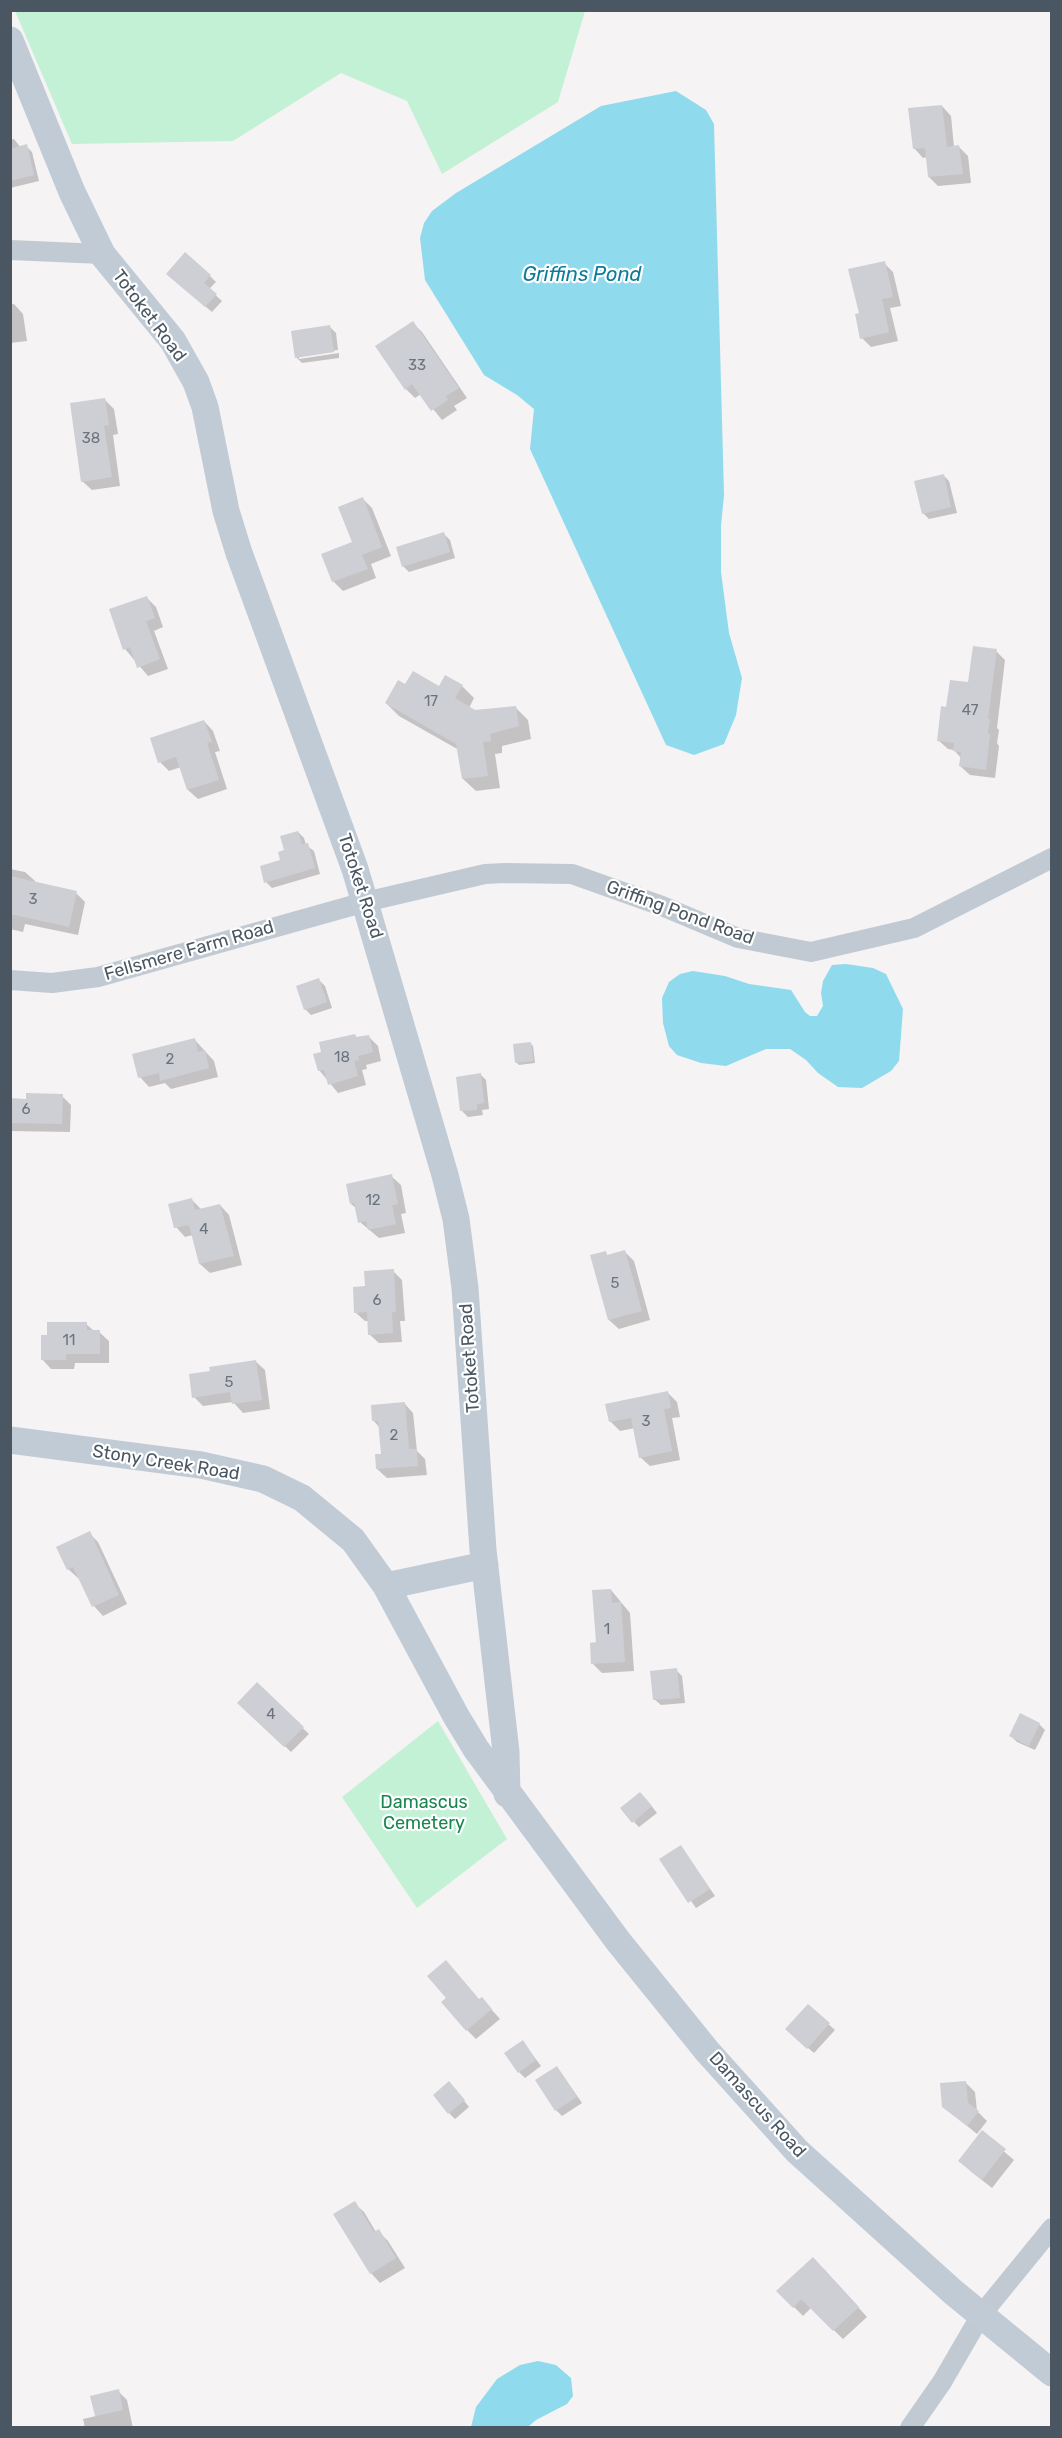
<!DOCTYPE html>
<style>
body{margin:0}
#map{position:relative;width:1062px;height:2438px;overflow:hidden;background:#f5f3f3;font-family:Rubik,sans-serif}
canvas{display:block}
.frame{position:absolute;inset:0;border:12px solid #4a5661;pointer-events:none}
</style>
<div id="map">
<canvas width="1062" height="2438"></canvas>
<div class="frame"></div>
</div>
<script>
const g = document.querySelector('canvas').getContext('2d');
g.lineJoin = 'round';
function fill(path, color) {
  g.fillStyle = color;
  g.fill(path, 'evenodd');
}
function shape(rows) {
  const path = new Path2D();
  for (const r of rows) {
    path.moveTo(r[0], r[1]);
    for (let i = 2; i < r.length; i += 2) path.lineTo(r[i], r[i + 1]);
  }
  return path;
}
function strokePath(path, color, width, dash) {
  g.strokeStyle = color;
  g.lineWidth = width;
  g.lineCap = dash ? 'butt' : 'round';
  g.setLineDash(dash || []);
  g.stroke(path);
}
function label(font, color, halo, rows, align = 'center') {
  g.font = font + ' Rubik,sans-serif';
  g.lineWidth = 4.5;
  g.setLineDash([]);
  g.textBaseline = 'middle';
  g.strokeStyle = halo;
  g.fillStyle = color;
  for (const [text, x, y, turn = 0] of rows) {
    g.save();
    g.translate(x, y);
    g.rotate((+turn || 0) * Math.PI / 180);
    g.textAlign = isNaN(turn) ? turn : align;
    if (halo) g.strokeText(text, 0, 0);
    g.fillText(text, 0, 0);
    g.restore();
  }
}
fill(shape([
 [15,11,585,11,558,102,442,174,407,101,341,73,233,141,72,144],
 [438,1721,507,1839,417,1908,342,1797]
]), '#c3f1d5');
fill(shape([
 [676,91,706,110,714,124,724,495,721,526,721,572,729,633,742,678,736,715,724,744,694,755,666,745,530,449,534,409,517,395,484,375,425,280,420,238,424,223,432,211,456,193,601,106],
 [846,964,873,968,886,974,903,1009,899,1061,891,1071,862,1088,838,1087,818,1073,806,1060,790,1049,766,1049,726,1066,701,1063,677,1055,669,1046,663,1023,662,998,669,982,680,974,693,971,725,976,749,984,791,990,805,1012,810,1016,817,1016,823,1006,821,993,823,981,832,965],
 [538,2361,556,2365,571,2378,573,2396,567,2404,536,2420,528,2427,471,2427,476,2407,497,2379,520,2365]
]), '#90daee');
fill(shape([
 [942,106,951,116,954,147,959,147,968,156,971,183,938,186,929,177,927,157,923,158,914,148],
 [14,139,21,148,26,146,32,152,39,181,10,188,10,140],
 [884,263,893,272,901,306,890,308,898,341,871,347,862,338,860,314],
 [210,276,216,282,209,289,222,301,212,312,174,280],
 [14,304,23,314,27,341,10,343,10,305],
 [413,323,422,332,467,398,454,406,457,410,442,420,421,394,415,398,406,389],
 [330,327,336,333,338,350,299,356,299,359,339,353,339,358,302,363,296,357],
 [105,400,114,409,118,434,113,435,120,486,92,490,82,481],
 [943,475,949,481,957,513,929,519,923,513],
 [363,499,372,508,391,556,371,564,376,578,343,591,333,581,354,543],
 [444,534,450,540,455,558,409,572,403,566],
 [146,597,156,607,163,627,154,631,168,669,148,676,125,649],
 [996,651,1005,660,997,728,999,730,997,743,999,746,995,778,970,775,960,766,961,758,954,750,948,749,938,740,948,708],
 [406,686,440,688,462,686,474,698,469,708,475,712,515,707,528,720,531,739,502,746,502,753,495,754,500,788,476,791,463,779,459,750,399,716,386,703],
 [204,721,213,731,220,751,215,752,227,789,198,799,188,790,181,767,169,771,160,762],
 [298,832,304,838,306,845,314,851,320,874,272,888,266,882,282,861],
 [10,869,25,872,35,881,34,883,76,893,85,902,78,935,25,924,23,932,10,929],
 [319,980,325,986,332,1008,311,1015,305,1009],
 [355,1035,358,1039,368,1036,378,1046,381,1061,366,1065,367,1069,362,1070,366,1085,338,1093,319,1070,323,1053],
 [194,1039,214,1061,218,1077,171,1089,165,1083,149,1087,140,1077],
 [531,1044,533,1046,535,1063,519,1065,516,1062],
 [480,1074,486,1080,489,1109,482,1110,483,1115,468,1117,462,1111],
 [62,1096,71,1105,70,1132,10,1131,10,1100,28,1100],
 [391,1176,401,1185,406,1213,401,1214,405,1233,379,1238,360,1222,357,1209,351,1204],
 [192,1200,202,1210,220,1205,229,1215,242,1265,210,1273,200,1264,193,1235,185,1237,176,1227],
 [624,1251,634,1261,650,1320,619,1329,609,1320,591,1256,605,1253,608,1256],
 [393,1271,402,1280,405,1321,400,1321,402,1342,379,1343,369,1334,369,1321,365,1321,355,1312],
 [86,1324,94,1331,99,1332,109,1341,109,1363,75,1363,74,1369,51,1369,42,1359],
 [255,1361,265,1370,270,1409,243,1413,233,1402,203,1406,194,1397],
 [668,1393,677,1402,680,1417,672,1418,680,1460,650,1466,640,1457,635,1428,620,1431,610,1421],
 [404,1403,413,1413,417,1451,425,1459,427,1475,387,1478,377,1469,383,1455,380,1428,373,1420],
 [89,1533,98,1542,127,1604,103,1616,94,1606,80,1577,78,1578,68,1569],
 [611,1590,630,1613,634,1671,602,1673,593,1664],
 [676,1670,682,1676,685,1703,661,1705,654,1699],
 [257,1684,309,1734,291,1752,240,1703],
 [1039,1724,1045,1730,1035,1750,1017,1742,1011,1736],
 [646,1799,657,1813,639,1827,634,1822],
 [681,1847,715,1896,696,1908,662,1860],
 [482,1999,500,2019,476,2039,467,2030],
 [808,2006,835,2030,814,2053,793,2035],
 [523,2042,541,2066,525,2078,519,2072],
 [562,2074,582,2103,562,2116,556,2110],
 [966,2083,975,2092,977,2111,987,2121,977,2134,943,2106],
 [455,2089,469,2107,455,2119,449,2113],
 [982,2133,1014,2160,992,2188,969,2170],
 [354,2203,364,2212,376,2232,378,2231,388,2241,405,2268,380,2283,371,2273,335,2215],
 [823,2268,867,2317,843,2339,811,2308,803,2316,778,2291],
 [118,2391,127,2400,133,2428,85,2428,83,2419,96,2416]
]), '#0003');
fill(shape([
 [942,105,947,147,959,145,963,174,928,177,925,148,913,149,908,108],
 [27,144,34,175,10,181,10,149],
 [185,252,211,275,204,283,217,294,205,307,166,274],
 [885,261,893,297,882,299,889,332,860,339,855,314,859,313,848,269],
 [413,321,459,388,446,396,448,400,431,411,412,384,405,390,375,346],
 [330,325,334,352,295,358,291,331],
 [105,398,109,425,104,426,112,477,81,482,70,403],
 [944,474,951,507,922,514,914,481],
 [363,497,382,547,362,555,368,569,332,582,321,554,352,542,338,507],
 [444,532,450,552,402,567,396,547],
 [147,596,155,618,146,621,160,659,137,668,130,647,123,650,109,609],
 [973,646,997,649,988,719,990,719,988,733,990,735,986,770,959,766,961,752,953,751,954,743,937,741,941,706,946,707,950,680,968,682],
 [413,671,439,686,445,675,463,685,455,698,475,710,516,706,519,726,490,734,491,741,483,742,488,776,462,779,456,744,385,703,398,680,405,684],
 [204,720,212,742,207,743,219,780,187,790,176,757,158,763,150,738],
 [298,831,302,844,308,843,315,868,264,883,260,866,280,860,278,852,284,850,280,836],
 [10,876,77,891,69,927,10,914],
 [319,978,327,1002,304,1010,296,986],
 [355,1034,356,1037,369,1035,373,1052,358,1056,359,1060,354,1061,358,1076,328,1085,324,1070,318,1071,313,1054,321,1052,319,1042],
 [195,1038,198,1052,205,1050,209,1068,160,1081,159,1073,138,1078,132,1054],
 [531,1042,533,1061,515,1063,513,1044],
 [481,1073,484,1103,477,1104,477,1110,460,1111,456,1077],
 [26,1093,63,1094,62,1124,10,1123,10,1098,26,1099],
 [392,1174,398,1204,392,1205,396,1224,368,1230,366,1221,358,1223,354,1203,350,1204,346,1184],
 [192,1198,195,1210,220,1204,234,1256,199,1264,189,1225,174,1228,168,1204],
 [625,1250,642,1311,608,1320,590,1255,606,1251,607,1255],
 [394,1269,396,1312,392,1312,393,1333,368,1335,367,1312,354,1313,353,1287,365,1286,364,1271],
 [47,1322,87,1322,87,1330,100,1330,100,1354,66,1354,66,1360,41,1360,41,1335,47,1335],
 [256,1360,262,1400,232,1404,230,1392,192,1398,189,1374,210,1371,209,1367],
 [668,1391,671,1408,664,1409,672,1451,639,1458,631,1418,609,1422,605,1404],
 [405,1402,409,1449,417,1449,418,1466,376,1469,375,1454,381,1454,378,1421,372,1421,371,1405],
 [90,1531,119,1595,92,1607,73,1567,67,1570,56,1547],
 [611,1589,612,1603,621,1602,625,1662,591,1664,590,1643,596,1642,592,1590],
 [677,1668,680,1698,653,1700,650,1671],
 [257,1682,304,1727,284,1747,237,1703],
 [1020,1713,1040,1723,1029,1746,1009,1736],
 [640,1792,652,1806,632,1823,620,1808],
 [681,1845,710,1889,688,1903,659,1859],
 [446,1960,479,1999,482,1997,492,2009,466,2031,441,2002,446,1998,427,1976],
 [808,2004,830,2023,807,2049,785,2029],
 [523,2040,536,2060,518,2073,504,2053],
 [557,2066,577,2097,555,2111,535,2080],
 [449,2081,465,2100,448,2114,433,2095],
 [966,2081,968,2103,979,2111,967,2126,942,2107,940,2083],
 [982,2130,1006,2149,982,2180,958,2161],
 [355,2201,374,2232,379,2229,396,2258,370,2274,333,2214],
 [813,2257,859,2307,833,2331,801,2299,793,2308,776,2291],
 [119,2389,123,2410,95,2416,90,2396]
]), '#cdcfd5');
strokePath(shape([
 [10,250,102,254],
 [10,980,52,983,98,977,365,902,485,874,505,873,572,874,662,906,738,938,811,952,914,928,1052,858],
 [910,2428,942,2382,981,2315,1052,2228]
]), '#c1cad2', 20);
strokePath(shape([
 [10,40,72,192,102,254,173,341,196,382,205,407,226,511,239,553,355,869,445,1175,456,1219,465,1288,483,1550,506,1752,507,1794],
 [10,1440,201,1465,263,1479,302,1498,353,1540,386,1586,456,1716,476,1749,618,1941,707,2051,797,2151,953,2292,1052,2373],
 [386,1586,485,1565]
]), '#c1cbd6', 27);
label('15px', '#6b747e', null, [
 ["33",417,366],
 ["38",91,439],
 ["17",431,702],
 ["47",970,711],
 ["3",33,900],
 ["18",342,1058],
 ["2",170,1060],
 ["6",26,1110],
 ["12",373,1201],
 ["4",204,1230],
 ["5",615,1284],
 ["6",377,1301],
 ["11",69,1341],
 ["5",229,1383],
 ["3",646,1422],
 ["2",394,1436],
 ["1",607,1630],
 ["4",271,1715]
]);
label('18px', '#4a5661', '#fff', [
 ["Totoket Road",149,316,53],
 ["Totoket Road",360,886,72],
 ["Griffing Pond Road",680,913,20],
 ["Fellsmere Farm Road",189,951,-16],
 ["Totoket Road",470,1358,-94],
 ["Stony Creek Road",166,1463,9],
 ["Damascus Road",757,2105,48]
]);
label('18px', '#17864f', '#fff', [
 ["Damascus",424,1803],
 ["Cemetery",424,1824]
]);
label('italic 20px', '#0c7c9b', '#fff', [
 ["Griffins Pond",582,275]
]);
</script>
